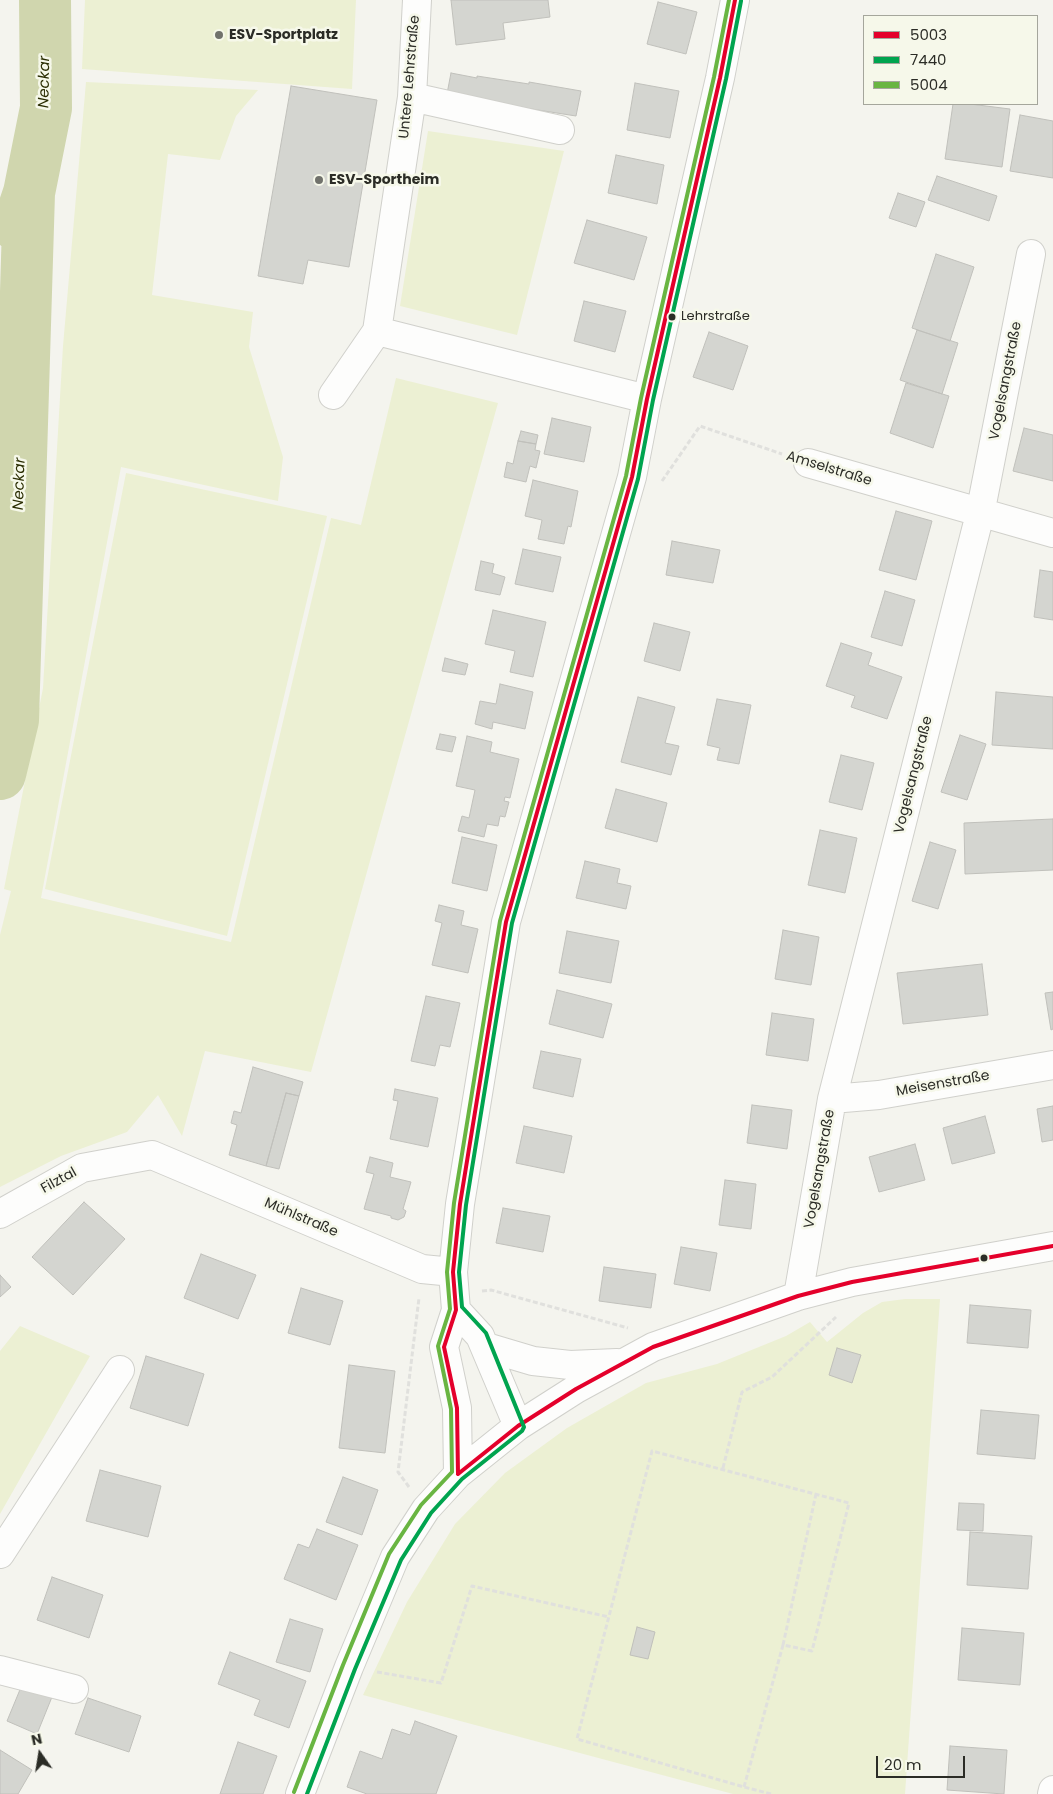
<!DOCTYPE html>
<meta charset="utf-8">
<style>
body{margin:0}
#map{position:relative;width:1053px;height:1794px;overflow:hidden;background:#f4f4ee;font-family:Poppins,sans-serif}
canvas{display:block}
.legend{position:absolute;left:863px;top:15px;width:175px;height:90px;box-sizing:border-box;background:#f6f8ea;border:1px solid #a5a69c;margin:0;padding:6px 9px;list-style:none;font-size:15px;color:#2b2c26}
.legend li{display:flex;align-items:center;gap:10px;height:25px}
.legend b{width:25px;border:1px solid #a5a69c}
.north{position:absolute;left:15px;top:1729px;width:50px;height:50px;-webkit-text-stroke:4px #f6f8ea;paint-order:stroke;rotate:347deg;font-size:14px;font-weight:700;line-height:20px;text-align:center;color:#2b2c26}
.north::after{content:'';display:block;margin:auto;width:18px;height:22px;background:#2b2c26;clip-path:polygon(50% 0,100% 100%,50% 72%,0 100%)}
.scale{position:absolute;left:876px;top:1756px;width:89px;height:22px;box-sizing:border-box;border:2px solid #2b2c26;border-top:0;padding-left:6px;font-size:15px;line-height:18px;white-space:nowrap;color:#2b2c26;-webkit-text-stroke:4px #f6f8ea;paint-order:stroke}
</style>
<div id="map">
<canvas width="1053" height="1794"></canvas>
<ul class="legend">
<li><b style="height:6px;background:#e4002b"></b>5003</li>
<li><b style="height:6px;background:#00a44f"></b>7440</li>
<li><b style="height:6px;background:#69b542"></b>5004</li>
</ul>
<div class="north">N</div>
<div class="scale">20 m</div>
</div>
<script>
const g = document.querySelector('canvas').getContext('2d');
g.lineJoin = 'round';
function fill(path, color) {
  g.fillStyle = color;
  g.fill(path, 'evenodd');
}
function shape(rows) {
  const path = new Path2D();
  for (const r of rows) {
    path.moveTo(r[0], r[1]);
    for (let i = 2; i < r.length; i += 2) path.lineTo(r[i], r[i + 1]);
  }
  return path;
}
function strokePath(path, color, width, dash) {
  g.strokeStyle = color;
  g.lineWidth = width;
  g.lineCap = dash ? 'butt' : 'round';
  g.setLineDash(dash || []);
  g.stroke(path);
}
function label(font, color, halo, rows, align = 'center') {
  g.font = font + ' Poppins,sans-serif';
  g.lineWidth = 5;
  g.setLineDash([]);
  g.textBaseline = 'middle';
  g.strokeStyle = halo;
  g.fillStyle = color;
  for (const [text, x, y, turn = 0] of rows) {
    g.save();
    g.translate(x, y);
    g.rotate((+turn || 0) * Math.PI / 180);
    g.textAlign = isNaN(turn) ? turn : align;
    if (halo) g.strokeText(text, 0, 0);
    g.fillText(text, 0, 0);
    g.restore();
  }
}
fill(shape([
 [85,0,356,0,352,89,82,69],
 [86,82,258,90,236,116,220,160,168,154,152,295,253,312,249,347,283,457,278,501,121,467,41,898,231,942,331,518,361,525,396,378,498,403,311,1072,205,1051,182,1136,158,1095,127,1132,61,1156,0,1187,0,935,11,891,4,889,43,688,63,346],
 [428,131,564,151,517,335,400,306],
 [126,473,327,516,227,936,45,889],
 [905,1299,940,1299,905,1794,733,1794,363,1695,407,1602,455,1524,505,1473,567,1428,646,1383,717,1364,786,1336,810,1322,827,1342,863,1313,882,1302],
 [20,1326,90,1356,0,1514,0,1351]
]), '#ecf0d3');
strokePath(shape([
 [18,226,29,193,46,108,45,0],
 [0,774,13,720,29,193]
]), '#d0d6ae', 52);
const building = shape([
 [451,0,548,0,550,17,503,23,505,39,456,45,451,0],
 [658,2,697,12,686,54,647,44,658,2],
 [451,73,477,78,477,76,529,84,529,82,581,91,576,116,525,108,446,99,451,73],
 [635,83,679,91,670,138,627,130,635,83],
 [291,86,377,100,349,267,308,260,303,284,258,276,291,86],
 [953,104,970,104,1010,109,1002,167,945,159,953,104],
 [1020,115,1053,121,1053,178,1010,171,1020,115],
 [616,155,664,165,657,204,608,193,616,155],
 [937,176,997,196,989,221,928,200,937,176],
 [898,193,925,202,916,227,889,218,898,193],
 [587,220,647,237,634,280,574,263,587,220],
 [936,254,974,267,950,341,912,328,936,254],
 [584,301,626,311,615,352,574,341,584,301],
 [917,330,958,343,942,394,900,380,917,330],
 [709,332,748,346,733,390,693,377,709,332],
 [906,383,949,396,933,448,890,433,906,383],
 [552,418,591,427,584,462,544,454,552,418],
 [1024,428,1053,435,1053,481,1013,471,1024,428],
 [521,431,538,435,536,444,518,441,521,431],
 [518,441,536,444,535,450,540,451,536,468,530,466,526,482,504,477,507,462,513,464,518,441],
 [533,480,578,491,571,527,568,526,564,544,538,539,542,520,525,516,533,480],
 [896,511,932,521,916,580,879,570,896,511],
 [672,541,720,550,713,583,666,575,672,541],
 [523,549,561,557,553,592,515,584,523,549],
 [481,561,494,564,492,573,505,577,500,595,475,590,481,561],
 [1040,570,1053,572,1053,620,1034,617,1040,570],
 [885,591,915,600,902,646,871,637,885,591],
 [493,610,546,622,533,677,510,672,515,651,485,644,493,610],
 [654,623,690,632,680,671,644,661,654,623],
 [841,643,872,653,868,665,902,677,887,719,851,707,855,696,826,686,841,643],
 [445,658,468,664,465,675,442,671,445,658],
 [500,684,533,692,525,729,493,722,492,729,475,724,480,701,496,704,500,684],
 [996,692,1053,697,1053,749,992,745,996,692],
 [638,697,675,707,665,743,679,746,671,775,621,762,638,697],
 [717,699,751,705,739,764,717,760,720,748,707,745,717,699],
 [440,734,456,737,452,752,436,749,440,734],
 [960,735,986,744,967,800,941,792,960,735],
 [467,736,492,742,490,752,519,759,510,798,505,797,504,801,509,802,505,817,500,816,498,826,487,824,484,837,458,831,462,816,469,818,475,790,456,786,467,736],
 [841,755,874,763,862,810,829,802,841,755],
 [616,789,667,803,657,842,605,828,616,789],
 [1053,819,1053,870,965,874,964,823,1053,819],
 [820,830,857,838,845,893,808,885,820,830],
 [462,837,497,845,487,891,452,883,462,837],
 [930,842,956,850,938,909,912,901,930,842],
 [585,861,620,869,617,883,631,886,626,909,576,898,585,861],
 [439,905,464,911,461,925,478,929,468,973,432,965,442,923,435,921,439,905],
 [783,930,819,937,811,985,775,979,783,930],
 [567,931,619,941,611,983,559,973,567,931],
 [982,964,988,1015,903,1024,897,973,982,964],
 [557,990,612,1004,603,1038,549,1024,557,990],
 [1053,992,1053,1029,1051,1030,1045,993,1053,992],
 [426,996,460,1003,450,1047,440,1045,435,1066,411,1061,426,996],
 [772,1013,814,1019,808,1061,766,1055,772,1013],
 [541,1051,581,1059,573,1097,533,1088,541,1051],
 [253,1067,303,1082,299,1096,286,1093,266,1166,229,1155,237,1125,231,1123,234,1111,241,1113,253,1067],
 [395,1089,438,1098,428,1147,390,1139,398,1101,393,1100,395,1089],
 [286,1093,299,1096,279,1169,266,1166,286,1093],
 [752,1105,792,1110,787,1149,747,1143,752,1105],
 [1053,1106,1053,1140,1042,1142,1037,1109,1053,1106],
 [985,1116,995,1153,952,1164,943,1128,985,1116],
 [524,1126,572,1136,564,1173,516,1163,524,1126],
 [915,1144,925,1180,879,1192,869,1157,915,1144],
 [370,1157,393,1163,390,1177,411,1182,403,1209,406,1211,404,1217,398,1220,391,1218,391,1216,364,1209,374,1174,366,1172,370,1157],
 [725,1180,756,1184,751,1229,719,1225,725,1180],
 [84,1202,125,1239,73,1295,32,1257,84,1202],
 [503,1208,550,1216,543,1252,496,1243,503,1208],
 [681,1247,717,1253,710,1291,674,1284,681,1247],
 [201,1254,256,1275,238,1319,184,1298,201,1254],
 [604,1267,656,1274,651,1308,599,1301,604,1267],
 [0,1275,11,1287,0,1297,0,1275],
 [301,1288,343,1301,330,1345,288,1333,301,1288],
 [970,1305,1031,1310,1028,1348,967,1343,970,1305],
 [837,1348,861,1355,852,1383,829,1375,837,1348],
 [146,1356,204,1374,188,1426,130,1408,146,1356],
 [349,1365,395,1371,385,1453,339,1448,349,1365],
 [981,1410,1039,1415,1035,1459,977,1454,981,1410],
 [100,1470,161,1486,148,1537,86,1521,100,1470],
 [343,1477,378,1490,362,1535,326,1522,343,1477],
 [959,1503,984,1504,983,1531,957,1530,959,1503],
 [317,1529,358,1545,336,1600,284,1579,298,1544,309,1548,317,1529],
 [970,1532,1032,1536,1028,1589,967,1585,970,1532],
 [52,1577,103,1595,89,1638,37,1620,52,1577],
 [290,1619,323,1629,310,1672,276,1662,290,1619],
 [637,1627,655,1632,648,1659,630,1655,637,1627],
 [962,1628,1024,1633,1020,1685,958,1680,962,1628],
 [230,1652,306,1681,289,1728,254,1715,260,1700,218,1684,230,1652],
 [24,1680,54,1692,37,1734,7,1721,24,1680],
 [88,1698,141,1716,129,1752,75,1734,88,1698],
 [415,1721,457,1736,436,1794,367,1794,347,1787,360,1751,382,1759,392,1729,410,1735,415,1721],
 [238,1742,277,1756,263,1794,220,1794,238,1742],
 [950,1746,1007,1750,1004,1794,947,1790,950,1746],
 [0,1750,32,1770,18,1794,0,1794,0,1750]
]);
fill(building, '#d4d5d0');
strokePath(building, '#c0c0bb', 1);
const minor = shape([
 [417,0,412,97,377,331,647,399],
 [412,97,560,130],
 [333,395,377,331],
 [808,463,1053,533],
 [832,1099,879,1095,1053,1065],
 [0,1214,82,1168,152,1155,422,1269,453,1272],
 [798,1296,832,1099,980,514,1031,254],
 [456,1310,480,1336,518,1426],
 [486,1347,533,1361,570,1365,617,1363],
 [458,1474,457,1408,444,1347,456,1310,453,1272,460,1204,506,922,632,477,647,399,720,78,735,0],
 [0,1554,120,1370],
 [0,1670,74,1689],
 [300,1794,349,1667,395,1557,426,1509,458,1474,518,1426,576,1389,653,1347,798,1296,852,1282,1053,1246],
 [1052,1794,1053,1790]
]);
strokePath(minor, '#d0d0cb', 30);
strokePath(shape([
 [662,481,700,426,782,454],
 [482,1291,491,1290,628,1328],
 [723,1468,742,1392,772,1377,836,1317],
 [409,1487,398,1472,419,1298],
 [783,1645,816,1494],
 [377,1672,441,1683,472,1586,609,1617],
 [744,1787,783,1645,812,1651,849,1503,652,1451,577,1739,744,1787,771,1794]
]), '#e0e0dd', 3, [5, 2.5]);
strokePath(minor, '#fdfdfc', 28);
strokePath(shape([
 [458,1474,457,1408,444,1347,456,1310,453,1272,460,1204,506,922,632,477,647,399,720,78,735,0],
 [458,1474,518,1426,576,1389,653,1347,798,1296,852,1282,1053,1246]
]), '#e4002b', 4);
strokePath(shape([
 [307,1794,355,1669,401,1560,431,1513,462,1479,522,1431,524,1427,486,1333,462,1307,459,1272,466,1205,512,923,638,479,653,400,726,79,741,1]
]), '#00a44f', 4);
strokePath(shape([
 [294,1792,343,1665,389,1554,421,1505,452,1472,451,1409,438,1346,450,1309,447,1272,454,1203,500,921,626,476,641,398,714,77,729,0]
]), '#69b542', 4);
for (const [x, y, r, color] of [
 [219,35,5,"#71726c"],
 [319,180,5,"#71726c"],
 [672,317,4.5,"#2b2c26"],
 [984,1258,4.5,"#2b2c26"]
]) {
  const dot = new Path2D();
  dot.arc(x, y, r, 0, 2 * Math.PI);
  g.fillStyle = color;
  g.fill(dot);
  strokePath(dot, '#f6f8ea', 2);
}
label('13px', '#2b2c26', '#f6f8ea', [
 ["Lehrstraße",681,317]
], 'left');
label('bold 14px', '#2b2c26', '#f6f8ea', [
 ["ESV-Sportplatz",229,35],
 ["ESV-Sportheim",329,180]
], 'left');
label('14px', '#2b2c26', '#f6f8ea', [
 ["Untere Lehrstraße",410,77,-85],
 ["Vogelsangstraße",1006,381,-79],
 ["Amselstraße",829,469,17],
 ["Vogelsangstraße",914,775,-76],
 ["Meisenstraße",943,1084,-10],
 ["Vogelsangstraße",820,1169,-80],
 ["Filztal",59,1181,-29],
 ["Mühlstraße",301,1218,23]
]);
label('italic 15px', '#2b2e03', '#f6f8ea', [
 ["Neckar",45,82,-89],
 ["Neckar",20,484,-88]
]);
</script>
